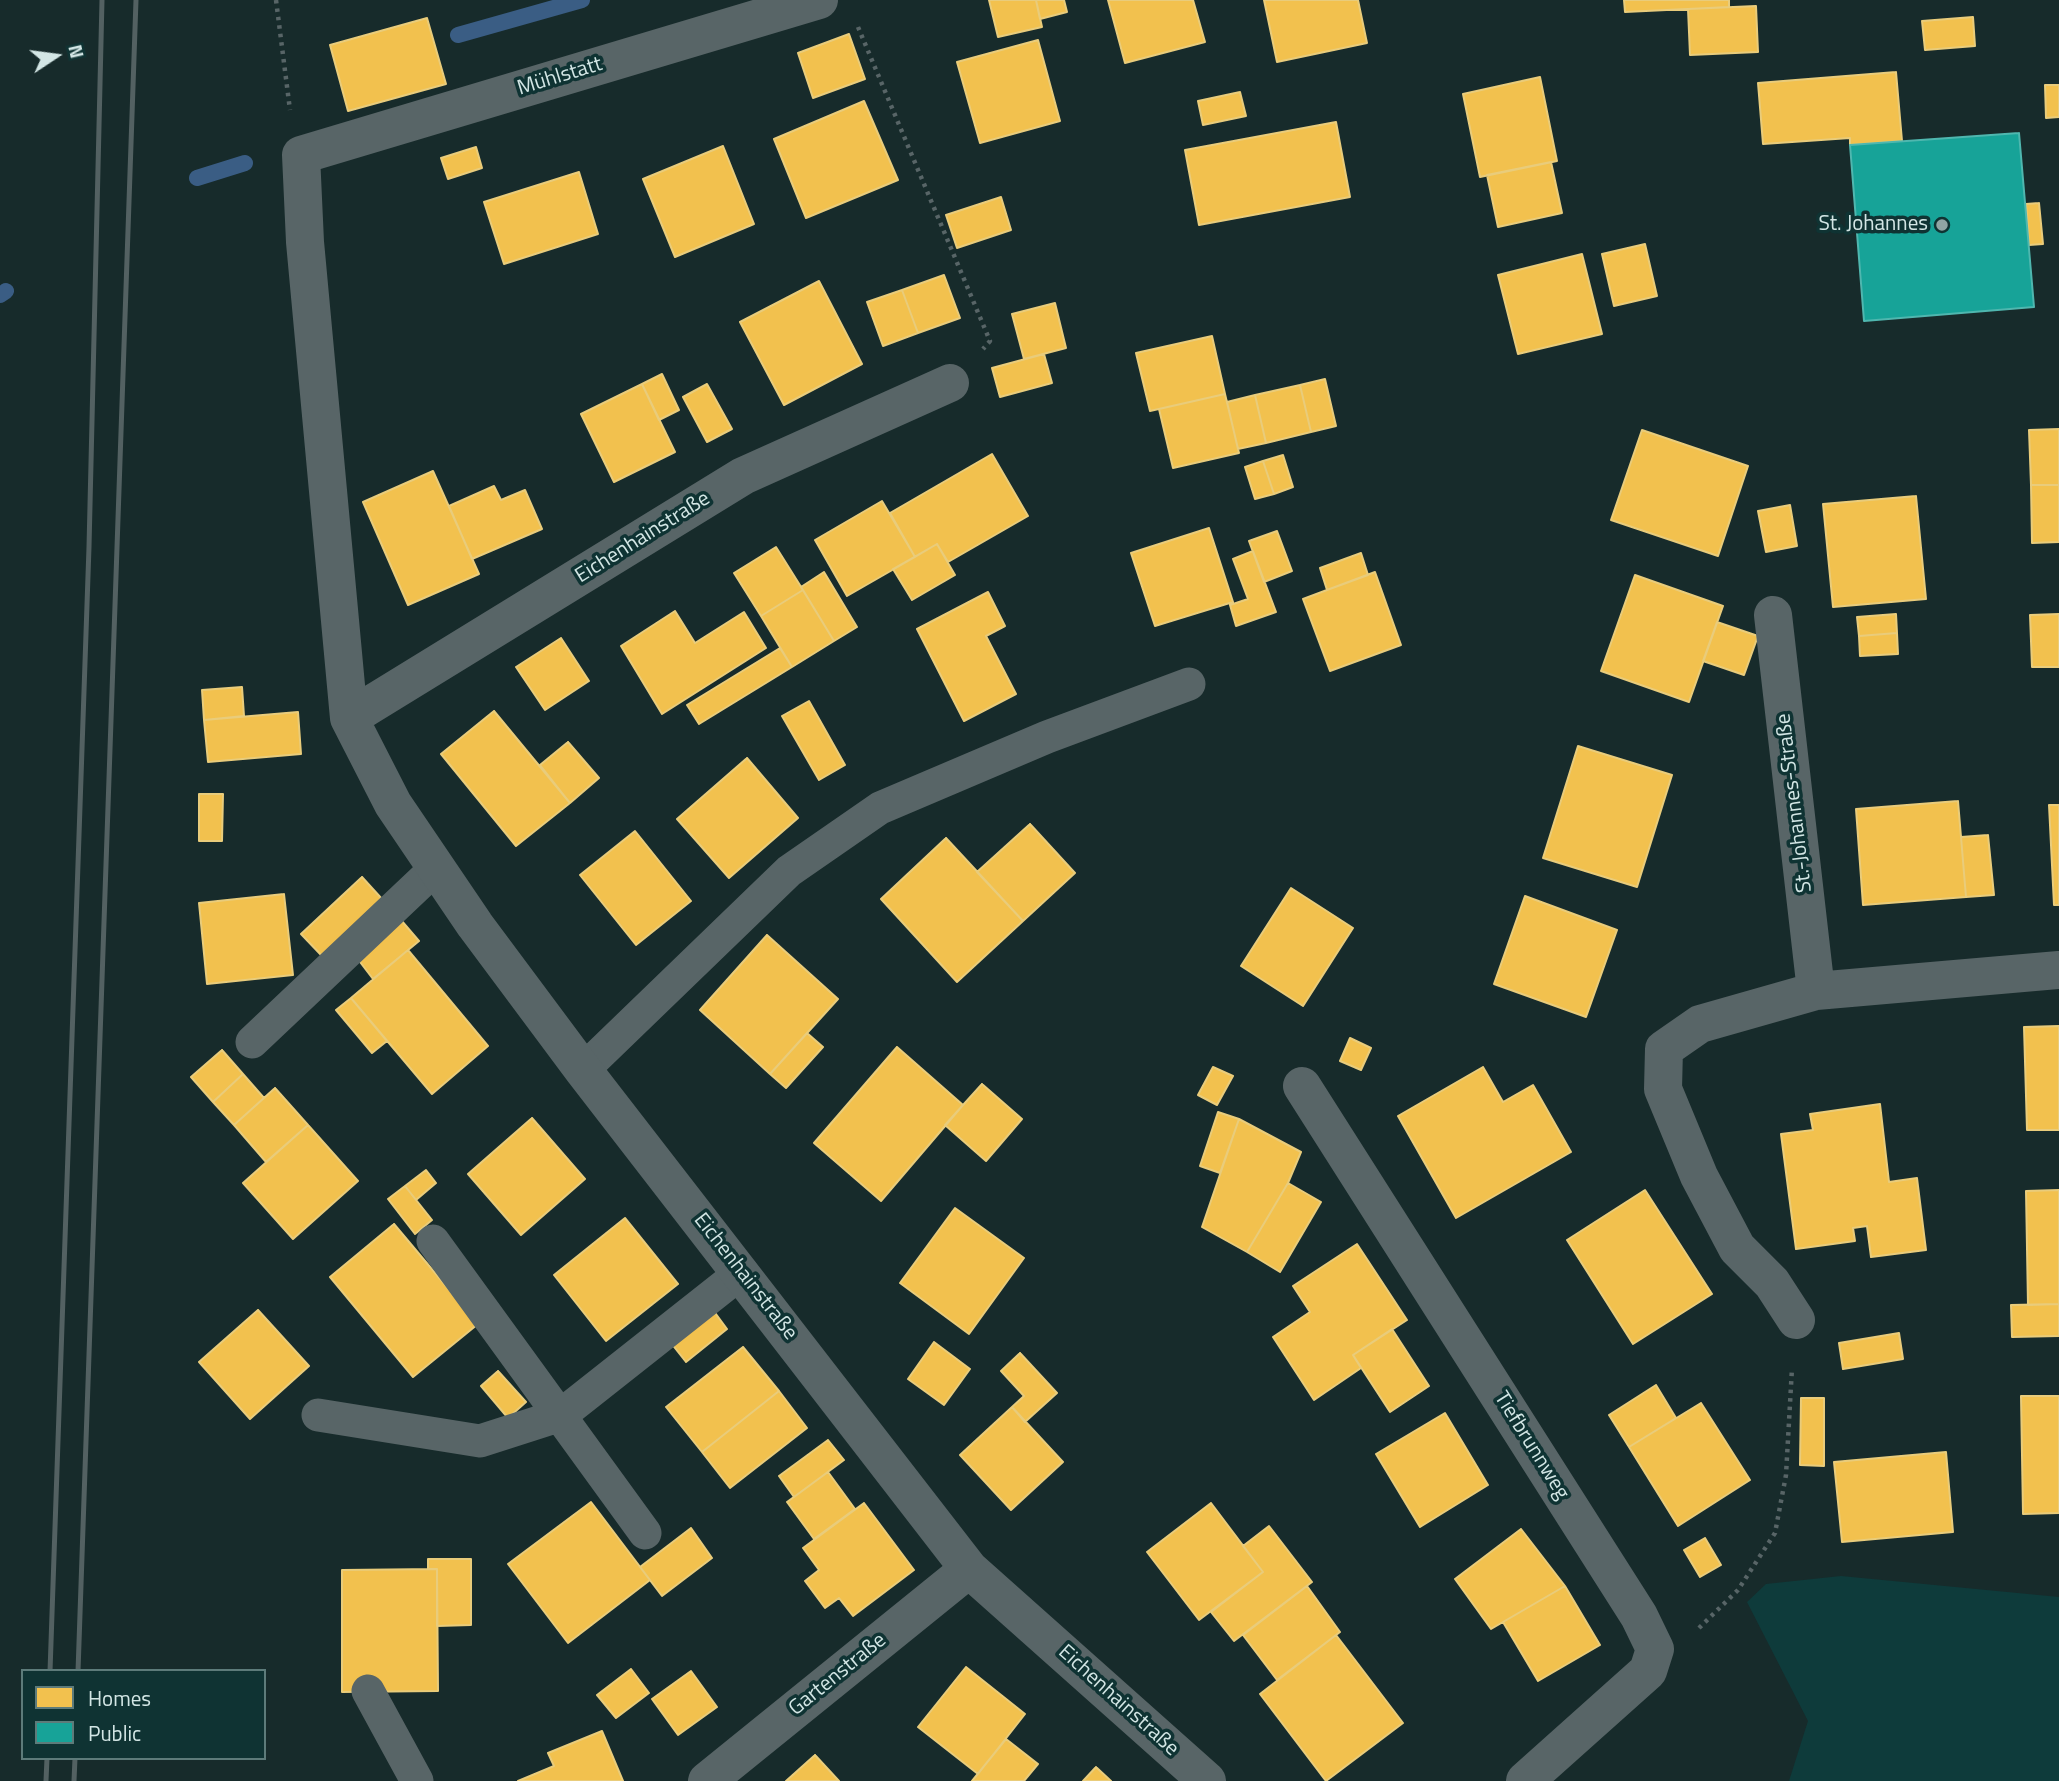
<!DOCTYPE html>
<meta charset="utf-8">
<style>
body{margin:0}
#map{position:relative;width:2059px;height:1781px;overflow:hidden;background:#172b2b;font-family:"Titillium Web",sans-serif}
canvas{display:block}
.legend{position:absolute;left:21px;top:1669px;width:245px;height:91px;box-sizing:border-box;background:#0f3333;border:2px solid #5d7b7a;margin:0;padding:9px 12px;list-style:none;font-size:21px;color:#d3e6e5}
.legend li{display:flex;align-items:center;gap:14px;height:35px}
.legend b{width:35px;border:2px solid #5d7b7a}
.north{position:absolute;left:21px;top:21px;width:70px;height:70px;-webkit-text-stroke:5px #0f3333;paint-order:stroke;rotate:77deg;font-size:19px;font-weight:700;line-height:28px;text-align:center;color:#d3e6e5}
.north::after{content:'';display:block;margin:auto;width:24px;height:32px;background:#d3e6e5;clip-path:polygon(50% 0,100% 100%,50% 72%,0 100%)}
</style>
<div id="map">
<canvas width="2059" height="1781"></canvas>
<ul class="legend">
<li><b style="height:19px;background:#f2c14e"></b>Homes</li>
<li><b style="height:19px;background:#17a398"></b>Public</li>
</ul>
<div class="north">N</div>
</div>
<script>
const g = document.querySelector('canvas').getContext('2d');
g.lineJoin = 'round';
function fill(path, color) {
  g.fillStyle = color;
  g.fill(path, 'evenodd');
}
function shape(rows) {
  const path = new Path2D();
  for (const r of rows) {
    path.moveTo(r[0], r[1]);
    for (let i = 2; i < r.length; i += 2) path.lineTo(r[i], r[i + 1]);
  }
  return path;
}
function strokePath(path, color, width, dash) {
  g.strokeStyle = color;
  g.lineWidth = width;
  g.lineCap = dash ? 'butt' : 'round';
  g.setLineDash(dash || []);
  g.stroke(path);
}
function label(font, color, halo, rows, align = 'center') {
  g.font = font + ' "Titillium Web",sans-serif';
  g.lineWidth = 7;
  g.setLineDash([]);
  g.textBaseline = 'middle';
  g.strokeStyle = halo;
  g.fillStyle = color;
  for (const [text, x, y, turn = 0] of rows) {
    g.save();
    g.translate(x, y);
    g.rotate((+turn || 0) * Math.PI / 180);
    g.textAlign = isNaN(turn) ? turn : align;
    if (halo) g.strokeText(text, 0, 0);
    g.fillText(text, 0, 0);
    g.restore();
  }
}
fill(shape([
 [1841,1576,2059,1597,2059,1781,1789,1781,1808,1721,1747,1602,1766,1584]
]), '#0e3b3b');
const homes = shape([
 [989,0,1036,0,1042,27,998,37,989,0],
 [1036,0,1064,0,1067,12,1040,19,1036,0],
 [1108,0,1193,0,1205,42,1125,63,1108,0],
 [1264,0,1358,0,1367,43,1277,62,1264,0],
 [1624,0,1729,0,1729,7,1625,12,1624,0],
 [1756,6,1758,52,1690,55,1688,9,1756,6],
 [1973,17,1975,46,1925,50,1922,21,1973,17],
 [427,18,446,84,348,111,330,45,427,18],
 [849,34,865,79,813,98,798,53,849,34],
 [1038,40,1060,121,980,143,957,62,1038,40],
 [1896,72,1902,141,1850,145,1850,138,1763,144,1758,83,1896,72],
 [1540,77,1557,161,1480,177,1463,94,1540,77],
 [2045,85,2059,85,2059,117,2046,118,2045,85],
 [1240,92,1246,116,1203,125,1198,101,1240,92],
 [864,101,898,180,806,218,774,139,864,101],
 [1336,122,1350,197,1199,225,1185,150,1336,122],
 [723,146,754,224,675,257,643,179,723,146],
 [476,147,482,168,448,179,441,158,476,147],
 [1551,162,1562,213,1498,227,1487,175,1551,162],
 [579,172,598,234,504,264,484,202,579,172],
 [1001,197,1011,230,957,248,946,215,1001,197],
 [2039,203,2043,244,2029,245,2026,204,2039,203],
 [1645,244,1657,296,1614,306,1602,254,1645,244],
 [1582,254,1602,334,1518,354,1498,275,1582,254],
 [944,275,960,318,918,333,902,290,944,275],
 [819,281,862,364,784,405,740,322,819,281],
 [902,290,918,333,883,346,867,302,902,290],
 [1055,303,1066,348,1024,359,1012,314,1055,303],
 [1212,336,1225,394,1150,411,1136,353,1212,336],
 [1044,354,1052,383,1000,397,992,368,1044,354],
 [662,374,679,410,659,420,642,384,662,374],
 [1325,379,1336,426,1311,432,1300,385,1325,379],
 [642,384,675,452,614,482,581,414,642,384],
 [707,384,732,429,707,442,683,397,707,384],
 [1300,385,1311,432,1266,443,1255,395,1300,385],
 [1225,394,1239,453,1173,468,1159,409,1225,394],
 [1255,395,1266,443,1238,449,1227,402,1255,395],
 [2059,429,2059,485,2031,485,2029,430,2059,429],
 [1642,430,1748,466,1718,556,1611,520,1642,430],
 [992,454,1028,516,948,562,937,544,915,557,890,513,992,454],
 [1283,455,1293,487,1274,494,1263,461,1283,455],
 [1263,461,1274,494,1255,499,1245,467,1263,461],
 [433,471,479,574,408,605,363,502,433,471],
 [2031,485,2059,485,2059,542,2032,543,2031,485],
 [494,486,501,500,525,490,542,529,472,559,449,506,494,486],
 [1916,496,1926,599,1833,607,1823,504,1916,496],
 [882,501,915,557,847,596,815,540,882,501],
 [1790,505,1797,546,1766,552,1758,511,1790,505],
 [1209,528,1233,602,1155,626,1131,553,1209,528],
 [1277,531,1292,571,1264,582,1249,541,1277,531],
 [937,544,955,575,912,600,893,569,937,544],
 [776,547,803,590,761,616,734,573,776,547],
 [1253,551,1276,612,1236,626,1230,605,1248,599,1233,559,1253,551],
 [1361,553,1368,575,1327,590,1320,568,1361,553],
 [824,572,857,627,834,641,801,587,824,572],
 [1375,572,1401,645,1330,671,1303,599,1375,572],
 [1635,575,1723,606,1689,702,1601,671,1635,575],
 [803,590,834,641,792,667,761,616,803,590],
 [988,592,1005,626,986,636,1016,694,964,721,917,629,988,592],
 [675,611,695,643,744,612,766,648,662,714,621,646,675,611],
 [1896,614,1897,633,1859,636,1857,617,1896,614],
 [2059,614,2059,667,2032,667,2030,615,2059,614],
 [1717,622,1758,636,1744,675,1703,661,1717,622],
 [1897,633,1898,654,1860,656,1859,636,1897,633],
 [561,638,589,681,545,710,516,667,561,638],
 [780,648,792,667,699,724,687,705,780,648],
 [242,687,244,716,204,720,202,690,242,687],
 [809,701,845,765,819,780,782,716,809,701],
 [494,711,570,803,516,846,441,754,494,711],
 [298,712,301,754,208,762,204,720,298,712],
 [568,742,599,778,570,803,540,765,568,742],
 [1578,746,1672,775,1637,887,1543,858,1578,746],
 [747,758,798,818,729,878,677,819,747,758],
 [199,794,223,794,222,841,199,841,199,794],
 [1958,801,1966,897,1863,905,1856,809,1958,801],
 [2049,805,2059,805,2059,905,2054,905,2049,805],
 [1030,824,1075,873,1023,921,977,872,1030,824],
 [635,831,691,901,636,945,580,875,635,831],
 [1988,835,1994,895,1966,897,1961,837,1988,835],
 [946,838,1023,921,957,982,881,899,946,838],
 [362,877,382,899,322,956,301,934,362,877],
 [1291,888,1353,928,1303,1006,1241,966,1291,888],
 [284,894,293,975,207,984,199,903,284,894],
 [1525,896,1617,930,1586,1017,1494,984,1525,896],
 [401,920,419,941,373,979,357,958,401,920],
 [767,935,838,999,770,1074,700,1010,767,935],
 [408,950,488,1046,432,1094,351,998,408,950],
 [351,998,387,1041,372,1053,336,1010,351,998],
 [2059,1026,2059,1130,2027,1130,2024,1027,2059,1026],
 [807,1033,823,1047,786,1088,770,1074,807,1033],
 [1350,1038,1371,1048,1361,1070,1340,1061,1350,1038],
 [897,1047,963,1105,881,1201,814,1143,897,1047],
 [222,1050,243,1074,213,1102,191,1077,222,1050],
 [1213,1067,1233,1076,1217,1105,1198,1095,1213,1067],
 [1483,1067,1503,1102,1533,1085,1571,1152,1456,1218,1398,1116,1483,1067],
 [243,1074,264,1098,234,1125,213,1102,243,1074],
 [982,1084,1022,1119,986,1161,945,1125,982,1084],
 [275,1088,308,1125,266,1162,234,1125,275,1088],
 [1880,1104,1889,1182,1917,1178,1926,1250,1871,1257,1867,1226,1853,1228,1855,1241,1796,1249,1781,1134,1813,1130,1810,1114,1880,1104],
 [1218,1112,1239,1119,1220,1173,1200,1166,1218,1112],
 [532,1118,585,1179,521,1235,468,1174,532,1118],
 [1239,1119,1301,1152,1288,1183,1247,1252,1202,1227,1239,1119],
 [308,1125,358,1181,293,1239,243,1183,308,1125],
 [426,1170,436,1183,416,1200,405,1186,426,1170],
 [1288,1183,1321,1202,1280,1272,1247,1252,1288,1183],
 [405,1186,432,1220,415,1234,388,1199,405,1186],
 [1645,1190,1712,1294,1633,1344,1567,1240,1645,1190],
 [2059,1190,2059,1304,2028,1305,2026,1191,2059,1190],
 [955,1208,1024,1258,969,1334,900,1283,955,1208],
 [625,1218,678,1284,606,1341,554,1275,625,1218],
 [394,1224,478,1324,413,1377,330,1277,394,1224],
 [1357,1244,1407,1320,1353,1355,1361,1368,1314,1400,1273,1337,1310,1312,1293,1286,1357,1244],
 [2059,1304,2059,1336,2012,1337,2011,1305,2059,1304],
 [258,1310,309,1366,250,1419,199,1362,258,1310],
 [713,1310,727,1329,686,1362,671,1343,713,1310],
 [1392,1329,1429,1386,1390,1412,1353,1355,1392,1329],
 [1899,1333,1903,1359,1843,1369,1839,1343,1899,1333],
 [934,1342,970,1369,944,1405,908,1379,934,1342],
 [743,1347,779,1391,702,1452,666,1407,743,1347],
 [1020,1353,1057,1393,1025,1422,1012,1407,1024,1396,1001,1371,1020,1353],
 [498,1371,526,1402,508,1418,481,1386,498,1371],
 [1656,1385,1676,1418,1629,1447,1609,1415,1656,1385],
 [779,1391,807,1428,730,1488,702,1452,779,1391],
 [2021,1396,2059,1396,2059,1513,2023,1514,2021,1396],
 [1801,1398,1824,1398,1824,1466,1800,1465,1801,1398],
 [1701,1403,1750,1480,1678,1526,1629,1447,1701,1403],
 [1012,1407,1063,1462,1011,1510,960,1455,1012,1407],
 [1445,1413,1488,1485,1420,1527,1376,1454,1445,1413],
 [828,1440,844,1460,794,1497,779,1476,828,1440],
 [1946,1452,1953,1532,1842,1542,1834,1462,1946,1452],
 [828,1472,855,1509,814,1539,787,1502,828,1472],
 [591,1502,650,1580,568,1643,508,1564,591,1502],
 [864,1503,914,1570,853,1616,839,1598,825,1608,805,1581,819,1570,803,1548,864,1503],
 [1211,1503,1263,1572,1199,1620,1147,1552,1211,1503],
 [1269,1526,1312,1582,1234,1641,1211,1612,1263,1572,1243,1546,1269,1526],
 [691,1528,712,1558,662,1596,640,1567,691,1528],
 [1521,1529,1565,1586,1491,1629,1455,1579,1521,1529],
 [1705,1538,1721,1565,1700,1577,1684,1550,1705,1538],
 [428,1559,471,1559,471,1625,437,1626,437,1569,428,1569,428,1559],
 [437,1569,438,1691,342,1692,342,1570,437,1569],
 [1307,1586,1340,1632,1277,1680,1243,1635,1307,1586],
 [1565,1586,1600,1645,1538,1681,1503,1622,1565,1586],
 [1336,1635,1403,1723,1326,1781,1260,1694,1336,1635],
 [966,1667,1025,1714,978,1774,918,1727,966,1667],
 [631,1669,649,1693,616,1718,597,1695,631,1669],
 [691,1671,717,1707,678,1735,652,1699,691,1671],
 [602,1731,623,1781,518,1781,554,1766,548,1753,602,1731],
 [1006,1739,1038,1764,1024,1781,972,1781,1006,1739],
 [815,1755,839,1781,786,1781,815,1755],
 [1096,1767,1111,1781,1083,1781,1096,1767]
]);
fill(homes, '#f2c14e');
strokePath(homes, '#e9cc7b', 2);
const public = shape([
 [2019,133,2034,307,1864,321,1850,145,2019,133]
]);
fill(public, '#17a398');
strokePath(public, '#4fb7af', 2);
strokePath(shape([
 [458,35,582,0],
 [197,178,245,163],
 [0,295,6,291]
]), '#3a5d84', 16);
strokePath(shape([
 [276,0,290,110],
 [858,27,990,341,983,349],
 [1699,1628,1738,1590,1775,1533,1786,1475,1792,1368]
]), '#586567', 4.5, [3.5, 5]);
strokePath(shape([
 [252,1042,436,868],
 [583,1070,789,871,880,808,1047,737,1189,684],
 [433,1241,645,1533],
 [318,1415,480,1441,561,1415,742,1272],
 [368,1691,417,1781]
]), '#586567', 33);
strokePath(shape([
 [819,0,301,155,305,242,349,718,393,804,475,925,583,1070,969,1569,1207,1781],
 [1773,615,1816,991],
 [349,718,743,476,950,383],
 [1302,1086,1639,1616,1655,1649,1648,1671,1525,1781],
 [1796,1320,1772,1283,1737,1248,1699,1176,1663,1089,1664,1049,1700,1024,1816,991,2059,970],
 [707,1781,969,1569]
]), '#586567', 38);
strokePath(shape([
 [50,1671,89,547,102,0],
 [78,1671,136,0],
 [46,1781,47,1758],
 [74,1781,75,1758]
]), '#536162', 5);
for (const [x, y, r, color] of [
 [1942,225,7,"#91a5a4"]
]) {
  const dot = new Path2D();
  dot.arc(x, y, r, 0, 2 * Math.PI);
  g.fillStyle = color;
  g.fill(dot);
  strokePath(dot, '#0f3333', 2.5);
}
label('21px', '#d3e6e5', '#0f3333', [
 ["Mühlstatt",560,77,-17],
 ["Eichenhainstraße",643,538,-32],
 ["St.-Johannes-Straße",1795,803,-97],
 ["Eichenhainstraße",745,1277,52],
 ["Tiefbrunnweg",1531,1446,58],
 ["Gartenstraße",838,1675,-39],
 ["Eichenhainstraße",1118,1701,42]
]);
label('21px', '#d3e6e5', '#0f3333', [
 ["St. Johannes",1928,225]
], 'right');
</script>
